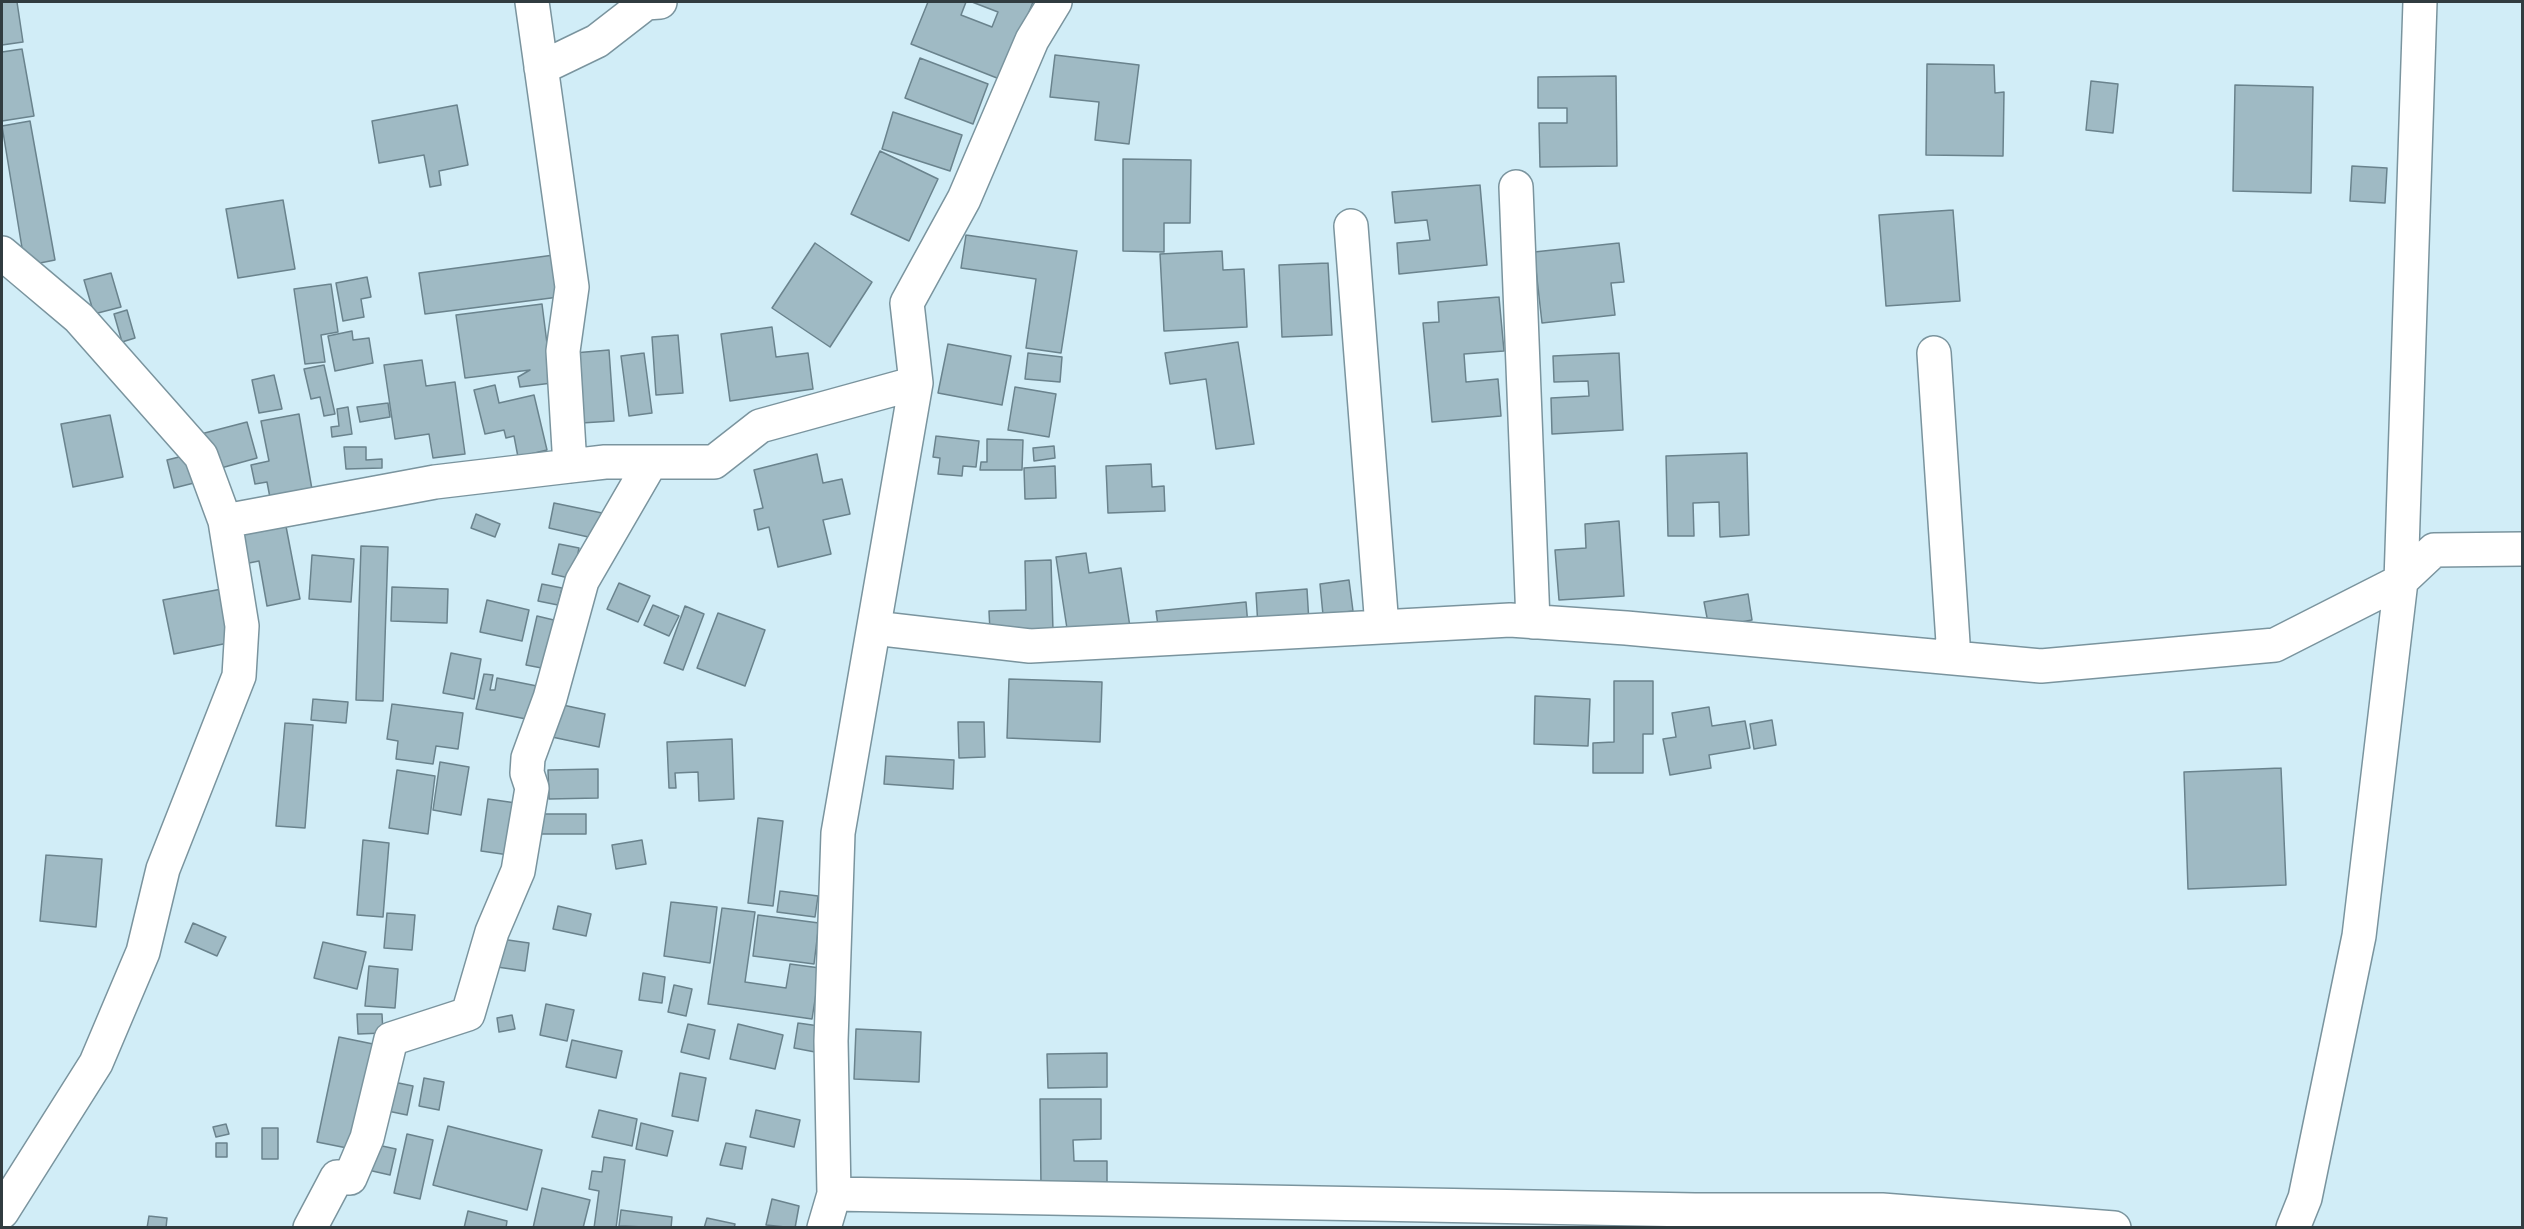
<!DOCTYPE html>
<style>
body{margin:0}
#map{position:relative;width:2524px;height:1229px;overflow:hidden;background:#d1edf7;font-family:Barlow,sans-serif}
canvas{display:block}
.frame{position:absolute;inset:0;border:3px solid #313c40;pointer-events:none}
</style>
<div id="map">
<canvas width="2524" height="1229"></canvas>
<div class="frame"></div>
</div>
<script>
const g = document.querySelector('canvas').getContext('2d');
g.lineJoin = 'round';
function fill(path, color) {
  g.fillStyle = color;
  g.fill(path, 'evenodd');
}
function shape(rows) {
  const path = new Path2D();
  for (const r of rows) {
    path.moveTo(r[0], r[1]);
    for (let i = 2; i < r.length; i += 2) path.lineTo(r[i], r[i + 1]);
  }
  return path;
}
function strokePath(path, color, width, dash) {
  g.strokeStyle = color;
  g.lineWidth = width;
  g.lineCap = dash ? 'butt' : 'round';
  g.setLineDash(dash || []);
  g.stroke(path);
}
const building = shape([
 [2,2,17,2,23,42,2,45,2,2],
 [928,2,966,2,961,15,992,27,998,12,972,2,1033,2,1002,80,911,44,928,2],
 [22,49,34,116,2,121,2,52,22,49],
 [1055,55,1139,65,1129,144,1095,140,1099,102,1050,97,1055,55],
 [920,58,988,84,973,124,905,98,920,58],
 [1927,64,1994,65,1995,93,2004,92,2003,156,1926,155,1927,64],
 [1616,76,1617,166,1540,167,1539,123,1567,123,1567,108,1538,108,1538,77,1616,76],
 [2091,81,2118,84,2113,133,2086,130,2091,81],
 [2235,85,2313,87,2311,193,2233,191,2235,85],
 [457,105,468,165,439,171,441,185,430,187,424,155,379,163,372,121,457,105],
 [893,112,962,135,950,171,882,149,893,112],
 [30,121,55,260,25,266,2,126,30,121],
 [880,151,938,179,909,241,851,214,880,151],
 [1123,159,1191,160,1190,223,1164,223,1164,252,1123,251,1123,159],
 [2352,166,2387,168,2385,203,2350,201,2352,166],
 [1480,185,1487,265,1399,274,1397,243,1430,240,1427,220,1395,223,1392,192,1480,185],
 [283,200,295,269,238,278,226,209,283,200],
 [1953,210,1960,301,1886,306,1879,215,1953,210],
 [966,235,1077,251,1061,353,1026,348,1036,279,961,268,966,235],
 [815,243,872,282,830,347,772,308,815,243],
 [1619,243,1624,282,1611,283,1615,315,1542,323,1534,252,1619,243],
 [1222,251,1223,270,1244,269,1247,327,1164,331,1160,254,1222,251],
 [554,255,559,297,425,314,419,273,554,255],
 [1328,263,1332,335,1282,337,1279,265,1328,263],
 [111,273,121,307,94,314,84,280,111,273],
 [367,277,371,297,361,299,364,317,343,321,336,283,367,277],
 [331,284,338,332,321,335,325,362,305,364,294,289,331,284],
 [1499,297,1504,351,1464,354,1466,382,1498,379,1501,416,1432,422,1423,323,1439,322,1438,302,1499,297],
 [542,304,552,383,520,387,518,377,530,370,465,378,456,315,542,304],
 [127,310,135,338,122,342,114,314,127,310],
 [772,327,776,357,808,353,813,389,730,401,721,334,772,327],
 [352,331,353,340,369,338,373,363,335,371,328,336,352,331],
 [678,335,683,393,656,395,652,337,678,335],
 [1238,342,1254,444,1216,449,1206,379,1170,384,1165,353,1238,342],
 [948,344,1011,356,1002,405,938,393,948,344],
 [609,350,614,421,581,423,574,353,609,350],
 [644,353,652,413,629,416,621,356,644,353],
 [1028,353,1062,357,1060,382,1025,379,1028,353],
 [1619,353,1623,430,1552,434,1551,398,1589,396,1588,381,1554,382,1553,356,1619,353],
 [422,360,426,386,455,382,465,454,433,458,429,434,395,439,384,365,422,360],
 [324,365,335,414,324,416,320,397,311,399,304,369,324,365],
 [274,375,282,409,259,413,252,380,274,375],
 [495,385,499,403,534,395,547,450,518,457,514,436,506,438,504,430,485,434,474,390,495,385],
 [1015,387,1056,394,1049,437,1008,430,1015,387],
 [388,403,390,417,360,422,357,407,388,403],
 [348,407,352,434,332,437,331,427,339,426,337,409,348,407],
 [299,414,314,501,272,508,267,482,255,484,251,465,269,461,261,421,299,414],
 [110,415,123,477,73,487,61,424,110,415],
 [247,422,257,458,221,468,197,435,247,422],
 [936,436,979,441,976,467,963,466,962,476,938,474,940,458,933,457,936,436],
 [987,439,1023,440,1022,470,980,470,981,462,987,462,987,439],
 [1054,446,1055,458,1034,461,1033,448,1054,446],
 [344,447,366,447,366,460,382,459,382,468,346,469,344,447],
 [1747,453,1749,535,1720,537,1719,502,1693,503,1694,536,1668,536,1666,456,1747,453],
 [191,454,198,482,174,488,167,460,191,454],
 [817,454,823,483,842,479,850,514,823,520,831,554,778,567,769,527,758,530,754,510,763,508,754,470,817,454],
 [1151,464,1152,487,1164,486,1165,511,1108,513,1106,466,1151,464],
 [1055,466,1056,498,1025,499,1024,468,1055,466],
 [554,503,602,513,597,539,549,528,554,503],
 [476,514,500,524,495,537,471,528,476,514],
 [284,516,300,599,267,606,259,561,244,564,236,526,284,516],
 [1619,521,1624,596,1559,600,1555,550,1586,548,1585,524,1619,521],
 [559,544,579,548,573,579,552,574,559,544],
 [361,546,388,547,383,701,356,700,361,546],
 [1086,553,1089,573,1121,568,1130,627,1068,635,1056,557,1086,553],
 [312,555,354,559,351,602,309,599,312,555],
 [1051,560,1053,631,990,632,989,611,1026,610,1025,561,1051,560],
 [1349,580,1353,611,1323,615,1320,584,1349,580],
 [619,583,650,596,638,622,607,609,619,583],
 [542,584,562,588,558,605,538,601,542,584],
 [392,587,448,589,447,623,391,621,392,587],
 [227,588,238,641,174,654,163,600,227,588],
 [1307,589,1309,623,1258,627,1256,593,1307,589],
 [1748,594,1752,620,1709,628,1704,602,1748,594],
 [487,600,529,610,522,641,480,632,487,600],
 [1246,602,1248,626,1159,634,1156,611,1246,602],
 [653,605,679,616,669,636,644,625,653,605],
 [685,606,704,614,683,670,664,663,685,606],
 [718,613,765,630,745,686,697,668,718,613],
 [537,616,558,621,547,669,526,665,537,616],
 [451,653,481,659,474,699,443,693,451,653],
 [484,674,493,675,490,690,495,690,497,678,537,686,531,720,476,709,484,674],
 [1009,679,1102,682,1100,742,1007,738,1009,679],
 [1614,681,1653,681,1653,734,1643,734,1643,773,1593,773,1593,743,1614,742,1614,681],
 [1535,696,1590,699,1588,746,1534,744,1535,696],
 [313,699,348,702,346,723,311,720,313,699],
 [392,704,463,713,458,749,436,746,433,764,396,759,398,741,387,739,392,704],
 [558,704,605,714,599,747,552,737,558,704],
 [1709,707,1712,726,1745,721,1750,748,1709,755,1711,768,1670,775,1663,739,1676,737,1672,713,1709,707],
 [1772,720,1776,745,1754,749,1750,724,1772,720],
 [958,722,984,722,985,757,959,758,958,722],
 [285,723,313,725,305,828,276,826,285,723],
 [732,739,734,799,699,801,698,772,675,773,676,788,669,788,667,742,732,739],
 [886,756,954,760,953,789,884,784,886,756],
 [440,762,469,767,461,815,433,810,440,762],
 [2281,768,2286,885,2188,889,2184,772,2281,768],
 [598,769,598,798,549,799,548,770,598,769],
 [397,770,435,776,428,834,389,828,397,770],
 [488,799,516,803,509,855,481,851,488,799],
 [534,814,586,814,586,834,534,834,534,814],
 [758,818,783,821,773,906,748,903,758,818],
 [363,840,389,843,383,917,357,915,363,840],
 [642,840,646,864,616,869,612,845,642,840],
 [46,855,102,859,96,927,40,921,46,855],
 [780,891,818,896,815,917,777,912,780,891],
 [671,902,717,907,710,963,664,956,671,902],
 [558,906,591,914,586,936,553,929,558,906],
 [722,908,755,912,745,982,786,988,790,964,820,968,812,1019,708,1004,722,908],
 [387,913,415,915,412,950,384,948,387,913],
 [758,915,819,923,814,964,753,956,758,915],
 [193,923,226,937,217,956,185,942,193,923],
 [501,939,529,943,525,971,497,967,501,939],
 [323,942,366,952,357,989,314,978,323,942],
 [369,966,398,969,395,1008,365,1006,369,966],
 [643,973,665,977,662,1003,639,1000,643,973],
 [674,985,692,989,686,1016,668,1012,674,985],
 [546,1004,574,1010,567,1041,540,1035,546,1004],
 [357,1014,382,1014,383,1033,358,1034,357,1014],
 [512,1015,515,1029,499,1032,497,1018,512,1015],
 [798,1023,819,1026,815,1052,794,1048,798,1023],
 [688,1024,715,1030,709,1059,681,1052,688,1024],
 [738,1024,783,1035,775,1069,730,1059,738,1024],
 [856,1029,921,1032,919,1082,854,1079,856,1029],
 [339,1037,373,1044,352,1149,317,1142,339,1037],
 [572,1040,622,1051,616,1078,566,1067,572,1040],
 [1107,1053,1107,1087,1048,1088,1047,1054,1107,1053],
 [680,1073,706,1078,698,1121,672,1116,680,1073],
 [424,1078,444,1082,439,1110,419,1106,424,1078],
 [384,1080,413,1086,407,1115,378,1109,384,1080],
 [1040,1099,1101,1099,1101,1139,1073,1140,1074,1161,1107,1161,1107,1187,1041,1188,1040,1099],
 [599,1110,637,1119,632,1146,592,1137,599,1110],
 [756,1110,800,1120,794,1147,750,1137,756,1110],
 [641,1123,673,1131,667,1156,636,1149,641,1123],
 [226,1124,229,1134,216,1137,213,1127,226,1124],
 [448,1126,542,1150,527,1210,433,1185,448,1126],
 [262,1128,278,1128,278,1159,262,1159,262,1128],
 [407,1134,433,1140,420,1199,394,1193,407,1134],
 [216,1143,227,1143,227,1157,216,1157,216,1143],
 [726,1143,746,1147,742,1169,720,1165,726,1143],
 [373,1144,396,1149,390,1175,368,1170,373,1144],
 [604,1157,625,1160,616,1228,594,1228,599,1191,589,1189,592,1171,602,1172,604,1157],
 [542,1188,590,1200,583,1228,533,1228,542,1188],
 [772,1199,799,1206,795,1228,766,1225,772,1199],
 [621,1210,672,1217,671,1228,619,1226,621,1210],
 [468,1211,507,1221,506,1228,464,1228,468,1211],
 [149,1216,167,1218,166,1228,147,1228,149,1216],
 [707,1218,735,1224,734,1228,704,1228,707,1218]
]);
fill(building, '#9fbac4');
strokePath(building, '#6a838d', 1.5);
const minor = shape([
 [532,2,572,287,563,351,570,466],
 [1055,2,1032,40,964,199,907,303,916,383,838,833,831,1041,834,1194,1695,1210,1882,1210,2114,1228],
 [541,68,597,41,646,3,660,2],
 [1516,187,1533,622],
 [1351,226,1382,627],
 [2,253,79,318,201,456,225,521,242,626,239,676,163,869,143,952,96,1063,2,1212],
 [1934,353,1954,658],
 [225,521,435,482,570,466,605,462,714,462,760,426,916,383],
 [874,628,1030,646,1510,620,1626,628,2041,666,2275,645,2401,581,2434,550,2522,549],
 [310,1228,337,1177,350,1178,367,1138,391,1039,468,1014,492,932,518,871,532,788,527,773,528,758,550,698,582,581,651,462],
 [824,1228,834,1194],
 [2293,1228,2305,1198,2359,936,2401,581,2420,2]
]);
strokePath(minor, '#7a949e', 36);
strokePath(minor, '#fff', 33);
</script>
